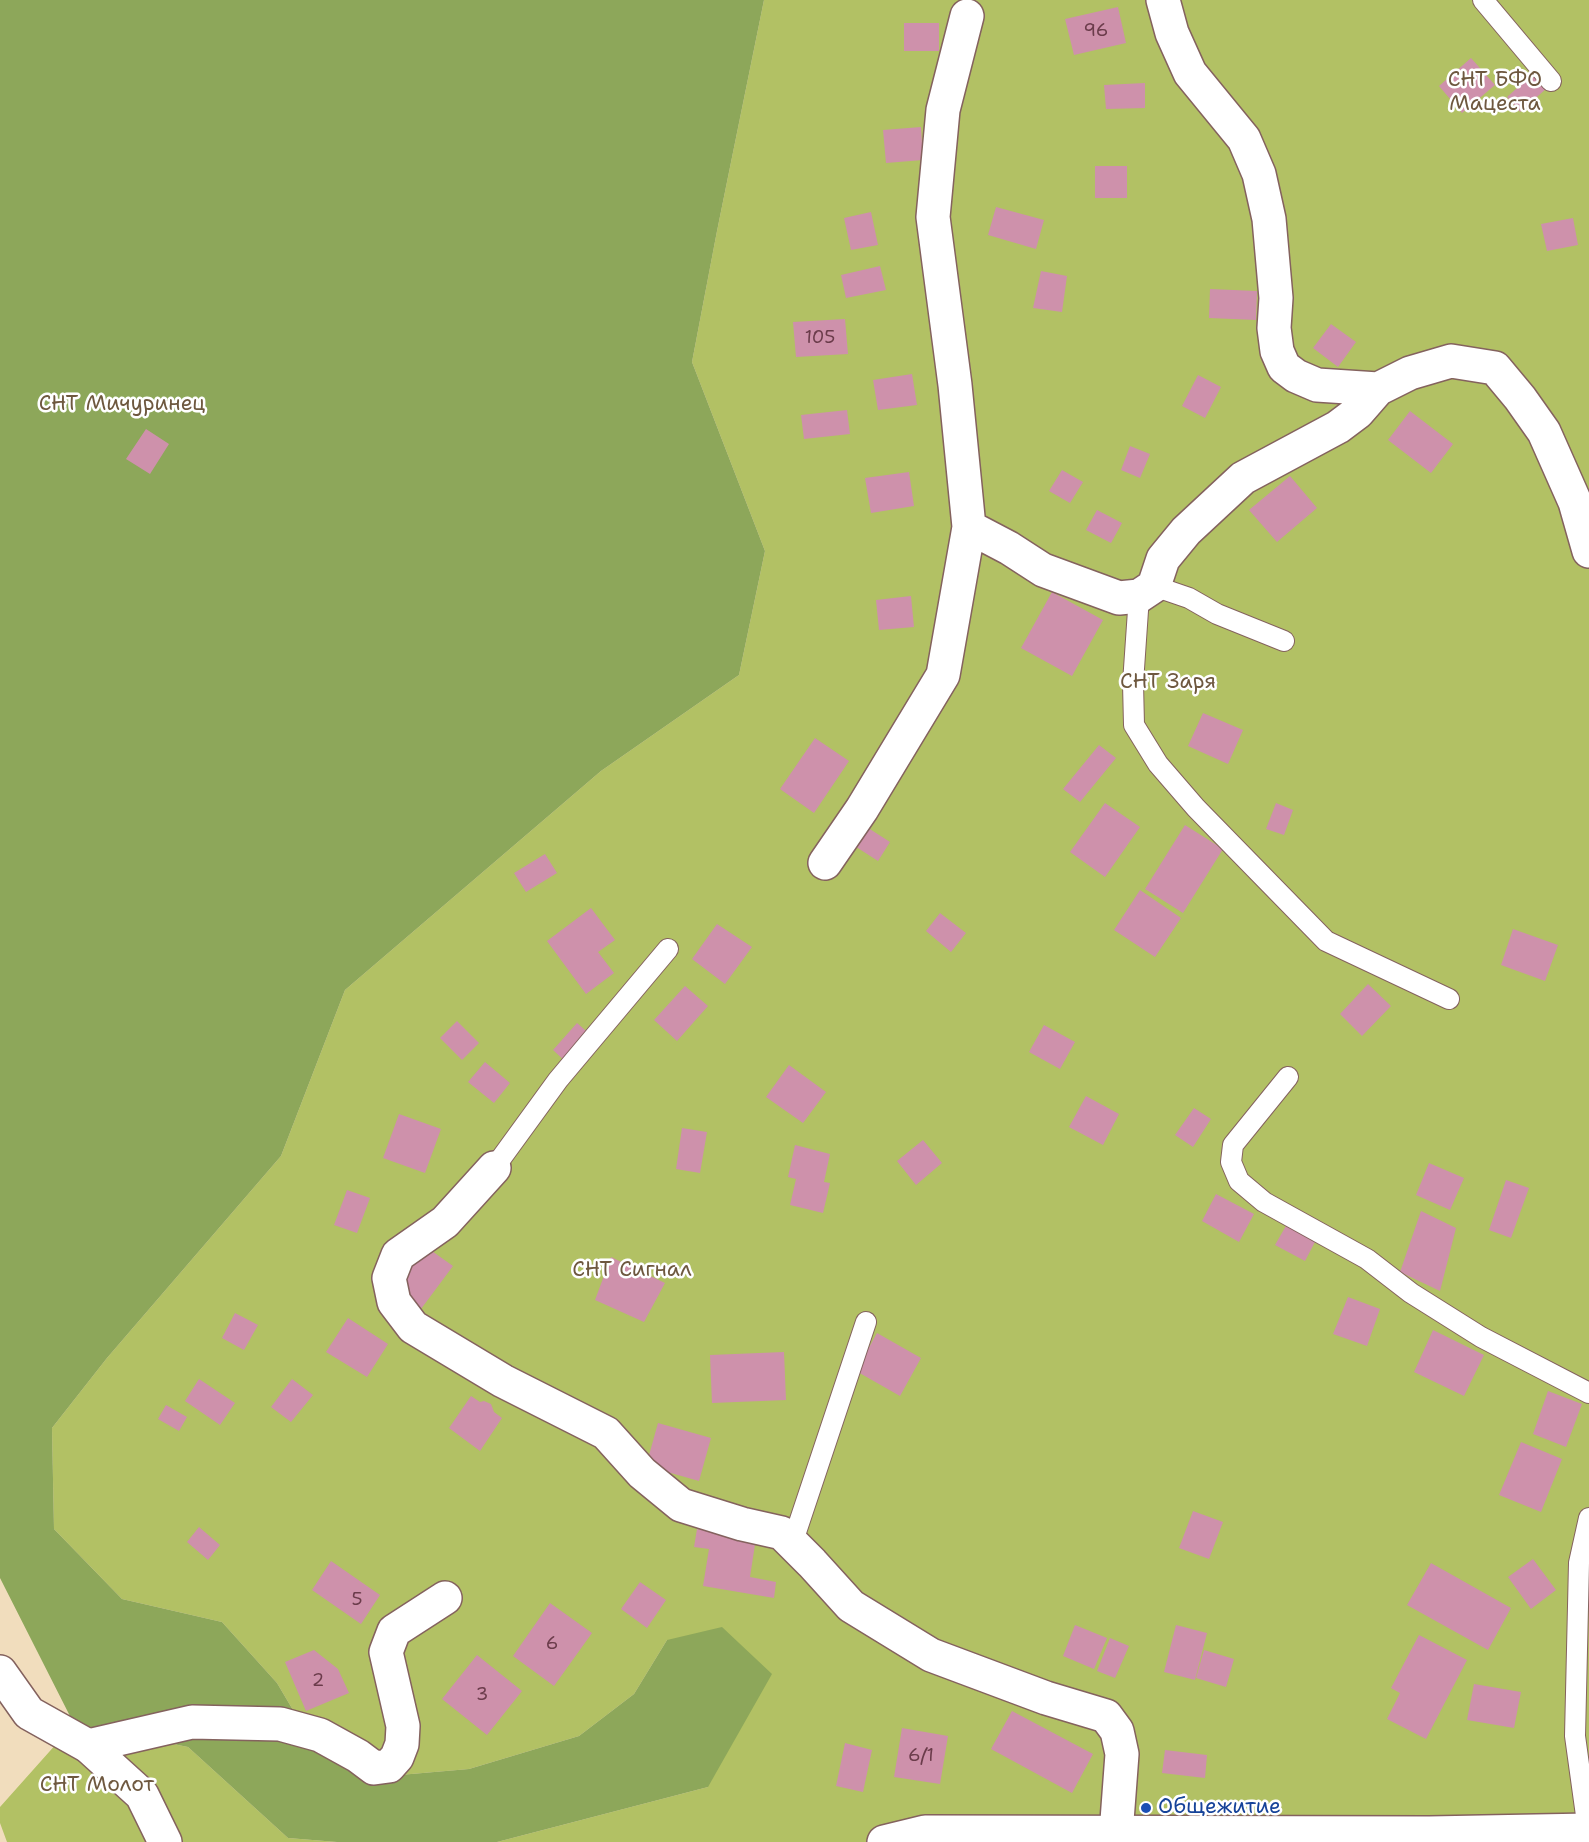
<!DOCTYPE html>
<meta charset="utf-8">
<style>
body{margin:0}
canvas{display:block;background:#f1ddbd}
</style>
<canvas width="1589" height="1842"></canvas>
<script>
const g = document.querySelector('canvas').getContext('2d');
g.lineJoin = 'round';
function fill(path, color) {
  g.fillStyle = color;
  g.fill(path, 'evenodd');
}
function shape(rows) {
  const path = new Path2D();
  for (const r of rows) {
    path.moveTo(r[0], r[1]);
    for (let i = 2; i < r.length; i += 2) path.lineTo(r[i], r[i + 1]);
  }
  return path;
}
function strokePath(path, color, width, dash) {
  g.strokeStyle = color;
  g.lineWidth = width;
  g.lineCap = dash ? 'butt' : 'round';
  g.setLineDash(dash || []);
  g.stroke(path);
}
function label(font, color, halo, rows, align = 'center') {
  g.font = font + ' "Shantell Sans",sans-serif';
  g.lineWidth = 5;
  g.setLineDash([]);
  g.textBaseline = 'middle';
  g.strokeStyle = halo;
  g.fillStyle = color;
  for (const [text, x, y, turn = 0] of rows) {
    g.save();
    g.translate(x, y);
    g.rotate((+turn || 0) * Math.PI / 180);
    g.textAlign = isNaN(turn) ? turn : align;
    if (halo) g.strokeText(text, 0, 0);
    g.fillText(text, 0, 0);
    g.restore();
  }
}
fill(shape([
 [764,0,1589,0,1589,1842,497,1842,708,1787,667,1640,634,1694,579,1736,469,1769,365,1778,319,1754,277,1683,222,1622,122,1599,54,1529,52,1428,107,1358,281,1156,345,990,601,771,739,675,765,551,692,362,717,231],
 [74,1724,188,1747,288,1838,337,1842,7,1842,0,1823,0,1807]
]), '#b2c164');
fill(shape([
 [0,0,764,0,717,231,692,362,765,551,739,675,601,771,345,990,281,1156,107,1358,52,1428,54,1529,122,1599,222,1622,277,1683,319,1754,365,1778,469,1769,579,1736,634,1694,667,1640,722,1627,772,1674,708,1787,497,1842,337,1842,288,1838,188,1747,74,1724,0,1578]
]), '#8da75a');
fill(shape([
 [1118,7,1126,43,1074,55,1065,19],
 [904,23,939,23,939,51,904,51],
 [1471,58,1495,85,1462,113,1439,86],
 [1534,73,1547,88,1520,112,1507,97],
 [1145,83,1145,108,1106,109,1104,85],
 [921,127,923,160,886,163,883,130],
 [1095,166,1127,166,1127,198,1095,198],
 [996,207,1044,220,1036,249,988,235],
 [871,212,878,245,851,250,844,218],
 [1573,218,1578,245,1547,251,1541,224],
 [880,266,886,290,846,298,841,275],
 [1041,271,1067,276,1062,312,1033,308],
 [1210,289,1257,291,1256,320,1209,318],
 [845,319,848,354,796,357,793,322],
 [1331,324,1356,342,1338,367,1313,348],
 [912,374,917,405,878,410,873,380],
 [1198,375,1221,387,1205,418,1182,406],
 [847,410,850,434,804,439,801,415],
 [1410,411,1453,444,1431,473,1388,440],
 [146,429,169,444,150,474,126,459],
 [1130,446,1150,454,1140,478,1121,470],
 [1062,470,1083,482,1070,503,1049,491],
 [909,472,914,506,871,513,865,478],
 [1290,476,1317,508,1277,542,1249,510],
 [1097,510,1122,523,1111,543,1086,530],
 [1052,592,1103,620,1072,676,1021,648],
 [911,596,914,627,879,630,876,600],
 [1203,713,1243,730,1228,764,1188,746],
 [815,738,849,761,814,813,780,789],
 [1099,745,1116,758,1080,802,1063,789],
 [1105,803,1140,827,1105,877,1070,852],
 [1276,803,1293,810,1284,835,1266,829],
 [862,824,890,842,878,861,850,843],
 [1185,825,1223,849,1183,913,1145,889],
 [545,854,557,873,526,892,514,873],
 [1140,890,1181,918,1155,957,1114,930],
 [591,908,615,940,598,952,614,973,586,994,547,941],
 [940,913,966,933,951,952,926,931],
 [717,924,752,947,725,984,692,959],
 [1513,929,1558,945,1545,981,1501,965],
 [1368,984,1391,1006,1362,1036,1340,1014],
 [685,986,708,1006,677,1041,654,1020],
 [457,1021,479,1043,462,1060,440,1038],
 [577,1023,592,1036,567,1063,553,1050],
 [1044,1025,1075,1042,1060,1069,1029,1052],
 [485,1062,510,1083,494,1103,468,1082],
 [789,1065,826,1092,803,1123,766,1097],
 [1086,1096,1119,1114,1103,1145,1069,1127],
 [1194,1108,1211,1119,1193,1147,1175,1135],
 [399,1114,441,1129,425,1173,383,1158],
 [682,1128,707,1132,700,1173,676,1169],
 [923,1140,942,1163,916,1185,897,1161],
 [795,1145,830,1154,824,1182,830,1183,823,1213,790,1205,796,1179,788,1177],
 [1429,1163,1464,1178,1450,1210,1416,1195],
 [1506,1180,1529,1188,1511,1238,1489,1230],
 [347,1190,370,1198,357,1233,334,1225],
 [1216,1194,1254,1214,1239,1242,1202,1221],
 [1421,1211,1456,1228,1440,1291,1400,1272],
 [1287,1224,1316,1240,1305,1261,1275,1245],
 [422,1244,453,1266,415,1317,393,1273],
 [611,1257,665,1283,644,1322,595,1300],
 [1348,1297,1380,1309,1367,1346,1333,1334],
 [235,1313,258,1325,244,1350,222,1338],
 [348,1318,388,1344,367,1377,326,1352],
 [1433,1330,1484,1355,1464,1396,1414,1372],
 [877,1333,921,1358,900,1396,856,1371],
 [784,1352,786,1400,712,1403,710,1355],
 [199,1379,235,1403,220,1425,185,1401],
 [292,1379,313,1395,291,1422,271,1407],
 [1548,1391,1582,1404,1566,1447,1533,1434],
 [471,1396,480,1402,484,1401,491,1404,494,1412,502,1418,480,1451,449,1428],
 [166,1405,187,1417,179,1431,158,1419],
 [658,1423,711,1438,699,1481,646,1466],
 [1521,1442,1562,1459,1541,1512,1499,1495],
 [1193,1511,1223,1522,1209,1559,1179,1548],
 [199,1527,220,1545,208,1560,187,1542],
 [697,1529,756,1538,750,1577,776,1582,774,1598,703,1586,709,1549,694,1547],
 [1533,1559,1556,1590,1531,1609,1508,1577],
 [331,1561,380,1595,361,1624,312,1590],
 [1431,1563,1511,1608,1488,1650,1407,1605],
 [640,1582,666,1600,647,1628,621,1609],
 [550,1603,592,1633,554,1686,513,1656],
 [1075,1625,1107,1638,1094,1669,1063,1656],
 [1176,1625,1207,1633,1195,1680,1164,1672],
 [1419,1635,1467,1660,1426,1739,1387,1719,1400,1693,1391,1688],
 [1110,1638,1129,1646,1115,1678,1097,1671],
 [314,1650,338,1669,349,1693,306,1711,285,1662],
 [1204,1650,1234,1659,1226,1687,1196,1678],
 [477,1655,522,1691,487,1735,442,1699],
 [1474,1684,1521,1692,1514,1728,1467,1720],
 [1012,1711,1093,1754,1072,1793,991,1749],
 [902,1728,948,1736,940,1784,894,1777],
 [845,1743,872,1750,863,1792,836,1786],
 [1165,1750,1207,1755,1205,1778,1162,1773]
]), '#ce91ab');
const lane = shape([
 [1483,0,1551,81],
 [1154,586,1189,598,1217,614,1284,641],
 [1139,596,1133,683,1134,725,1158,764,1196,808,1326,941,1449,999],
 [1288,1077,1233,1145,1231,1162,1239,1181,1264,1202,1367,1259,1411,1293,1481,1337,1589,1393],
 [494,1168,558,1080,668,949],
 [792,1544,866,1322],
 [1588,1830,1575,1736,1579,1563,1589,1518]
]);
const street = shape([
 [1163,0,1172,33,1190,73,1244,139,1259,174,1269,219,1276,298,1274,328,1277,351,1284,367,1296,376,1317,385,1378,389],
 [969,527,1009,548,1043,570,1119,598,1139,596,1154,586,1163,559,1186,531,1243,478,1338,427,1358,412,1378,389,1410,373,1451,361,1495,368,1520,398,1544,432,1575,502,1589,551],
 [825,863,862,809,943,675,969,527,955,385,933,217,943,110,967,16],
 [494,1168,445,1222,398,1255,389,1278,394,1302,413,1327,503,1381,606,1433,642,1473,681,1505,742,1524,782,1533,812,1563,851,1606,931,1655,1046,1698,1106,1716,1117,1731,1122,1754,1116,1834],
 [88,1746,192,1722,280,1724,320,1735,358,1756,374,1768,389,1766,397,1757,402,1744,403,1726,386,1652,394,1631,445,1598]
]);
const secondary = shape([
 [0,1672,29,1713,88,1746,142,1795,165,1842],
 [884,1842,925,1832,1429,1833,1589,1830]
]);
strokePath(lane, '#84625e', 22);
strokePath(street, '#84625e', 36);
strokePath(secondary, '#84625e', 36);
strokePath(lane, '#fff', 20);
strokePath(street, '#fff', 33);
strokePath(secondary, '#fff', 33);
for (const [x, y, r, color] of [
 [1146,1808,6,"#1a4fb4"]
]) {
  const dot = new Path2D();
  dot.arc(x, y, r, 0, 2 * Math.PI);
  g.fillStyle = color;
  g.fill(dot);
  strokePath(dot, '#fff', 2);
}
label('18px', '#6b3c4b', null, [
 ["96",1096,31],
 ["105",820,338],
 ["5",357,1600],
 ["6",552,1644],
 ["2",318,1681],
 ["3",482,1695],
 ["6/1",921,1756]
]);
label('21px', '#6e583f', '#fff', [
 ["СНТ БФО",1495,81],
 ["Мацеста",1495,105],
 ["СНТ Мичуринец",122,405],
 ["СНТ Заря",1168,683],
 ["СНТ Сигнал",632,1271],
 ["СНТ Молот",97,1786]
]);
label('21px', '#164399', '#fff', [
 ["Общежитие",1158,1808]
], 'left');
</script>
